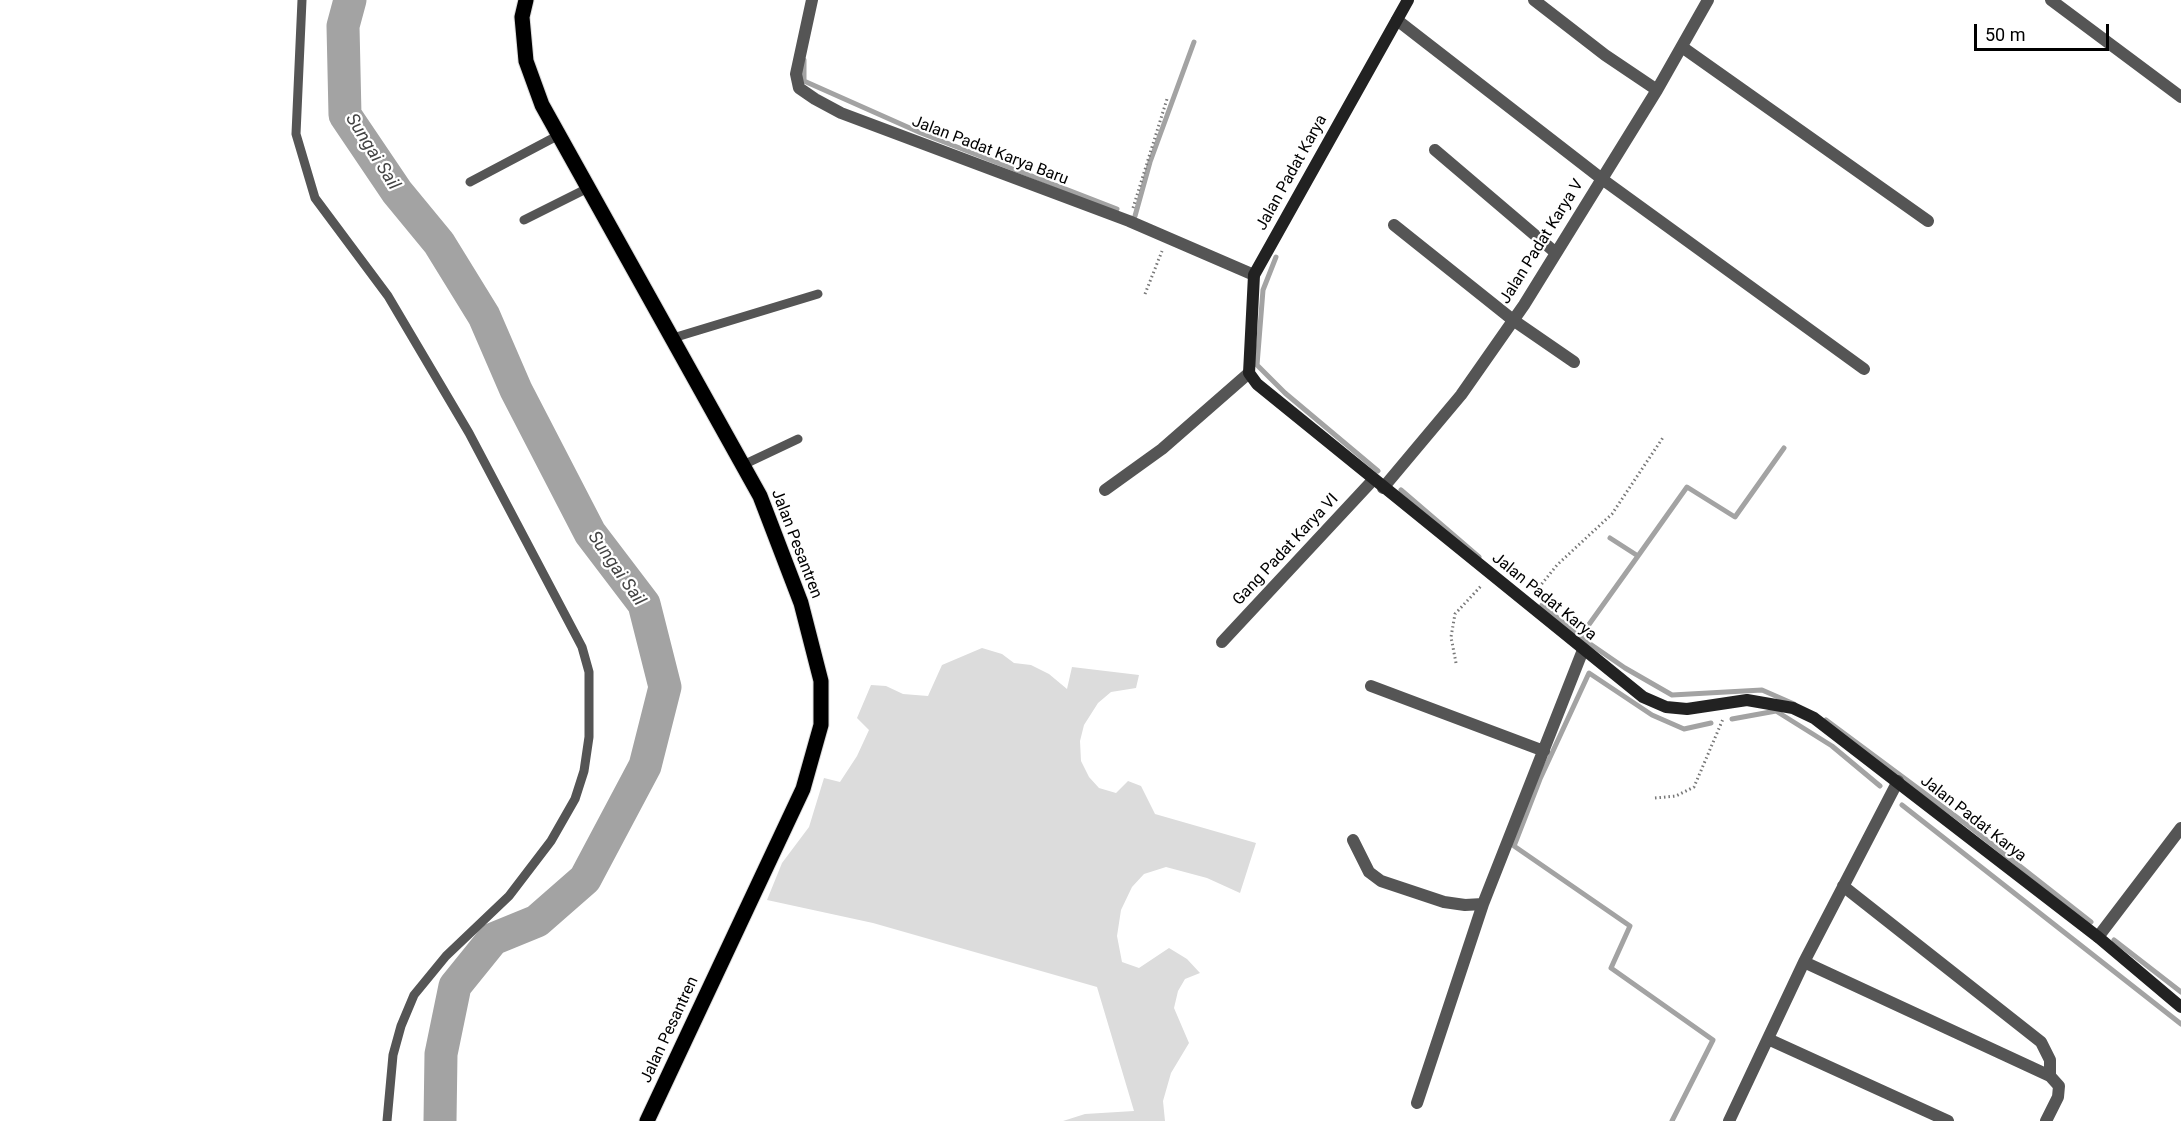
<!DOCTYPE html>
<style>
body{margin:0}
#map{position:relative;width:2181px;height:1121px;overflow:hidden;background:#fff;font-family:Roboto,sans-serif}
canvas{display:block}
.scale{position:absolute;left:1974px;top:24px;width:135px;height:27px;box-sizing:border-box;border:3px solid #000;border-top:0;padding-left:8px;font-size:18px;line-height:21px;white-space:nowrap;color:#000;-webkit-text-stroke:4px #fff;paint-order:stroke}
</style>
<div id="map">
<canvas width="2181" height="1121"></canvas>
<div class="scale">50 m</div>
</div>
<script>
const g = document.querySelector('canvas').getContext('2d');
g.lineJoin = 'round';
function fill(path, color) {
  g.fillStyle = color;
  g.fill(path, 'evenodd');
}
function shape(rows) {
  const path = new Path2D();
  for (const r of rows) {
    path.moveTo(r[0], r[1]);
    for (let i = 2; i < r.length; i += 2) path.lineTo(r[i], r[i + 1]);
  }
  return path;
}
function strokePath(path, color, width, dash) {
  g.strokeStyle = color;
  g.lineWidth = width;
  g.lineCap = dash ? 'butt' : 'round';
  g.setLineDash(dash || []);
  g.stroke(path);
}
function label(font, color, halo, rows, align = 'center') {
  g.font = font + ' Roboto,sans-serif';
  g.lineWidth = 4.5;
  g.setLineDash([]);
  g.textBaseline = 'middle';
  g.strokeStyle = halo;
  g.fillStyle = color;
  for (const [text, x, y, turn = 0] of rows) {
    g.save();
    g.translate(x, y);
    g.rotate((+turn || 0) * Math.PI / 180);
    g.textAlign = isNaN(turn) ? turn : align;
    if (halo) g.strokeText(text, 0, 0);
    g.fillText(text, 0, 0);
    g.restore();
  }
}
fill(shape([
 [982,648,1002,654,1014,663,1031,665,1049,674,1067,689,1072,667,1139,675,1136,688,1111,692,1098,703,1084,725,1080,741,1081,761,1089,777,1099,788,1116,793,1128,781,1141,786,1155,814,1256,843,1240,893,1207,878,1166,867,1144,874,1132,887,1121,910,1117,936,1122,962,1139,968,1169,948,1187,959,1200,973,1185,979,1178,991,1174,1008,1189,1043,1171,1073,1163,1101,1165,1121,1063,1121,1085,1114,1134,1111,1097,987,873,923,767,900,782,863,809,827,824,778,840,782,857,756,869,730,857,718,871,685,886,686,903,694,928,696,942,665]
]), '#dcdcdc');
strokePath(shape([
 [804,60,804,81,921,133,1117,209],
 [1135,216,1150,162,1194,42],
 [1276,257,1263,290,1257,365,1285,393,1378,471],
 [1401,490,1479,557],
 [1638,556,1687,487,1735,517,1784,448],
 [1542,605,1580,637,1625,668,1672,695,1762,690,1794,704],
 [1580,637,1638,556,1610,538],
 [1732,719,1776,711,1832,746,1880,786],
 [1826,720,1970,827,2091,922],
 [1902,805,2181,1024],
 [2114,940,2181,992],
 [1672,1121,1713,1040,1611,968,1630,926,1514,846,1540,779,1589,673,1652,715,1684,729,1711,723]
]), '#a3a3a3', 5);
strokePath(shape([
 [350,0,343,26,345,115,397,192,439,243,484,316,516,390,590,533,644,604,665,687,645,766,585,879,537,921,493,939,455,986,441,1054,440,1121]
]), '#a3a3a3', 33);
const primary = shape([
 [526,0,522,17,526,61,542,105,760,496,801,603,821,681,821,725,803,789,647,1121]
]);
strokePath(primary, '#dbdbdb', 17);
strokePath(shape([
 [1133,208,1167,99],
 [1145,294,1162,251],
 [1536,591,1557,565,1612,514,1664,436],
 [1456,663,1451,637,1455,614,1481,586],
 [1655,798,1676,796,1694,787,1723,719]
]), '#777', 3, [1.5, 3]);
strokePath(shape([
 [302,0,296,134,315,198,388,296,469,433,582,647,589,672,589,737,584,771,575,799,551,841,509,896,446,956,414,995,401,1026,393,1055,387,1121],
 [470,182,557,136],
 [524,220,586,189],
 [673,338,818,294],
 [743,465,798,439]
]), '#555', 9);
strokePath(shape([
 [812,0,796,74,799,88,815,99,841,113,1129,221,1254,275],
 [1534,0,1605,55,1657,90],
 [2051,0,2181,97],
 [1397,20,1602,179,1864,369],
 [1682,47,1928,221],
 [1435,150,1556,253],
 [1394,225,1513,320,1574,362],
 [1383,488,1461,395,1524,305,1657,90,1708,0],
 [1105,490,1162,449,1249,373],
 [1222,642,1373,480],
 [1371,686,1544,751],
 [1353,840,1369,872,1381,881,1444,902,1465,905,1483,904],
 [1843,886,2041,1042,2050,1060,2050,1076],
 [2098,937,2181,828],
 [1804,962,2050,1076,2059,1086,2058,1097,2046,1121],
 [1768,1039,1948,1121],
 [1417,1103,1483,904,1583,650],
 [1729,1121,1804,962,1898,781]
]), '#555', 12);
strokePath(shape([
 [1408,0,1254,275,1249,373,1257,384,1643,697,1666,707,1687,709,1747,700,1793,708,1814,718,2098,937,2181,1007]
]), '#222', 12);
strokePath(primary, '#000', 15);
label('16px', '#000', '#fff', [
 ["Jalan Padat Karya Baru",990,151,21],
 ["Jalan Padat Karya",1292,173,-61],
 ["Jalan Padat Karya V",1542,242,-58],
 ["Jalan Pesantren",796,544,69],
 ["Gang Padat Karya VI",1286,550,-47],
 ["Jalan Padat Karya",1544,597,39],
 ["Jalan Padat Karya",1973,819,38],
 ["Jalan Pesantren",670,1030,-65]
]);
label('italic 18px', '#444', '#fff', [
 ["Sungai Sail",372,152,58],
 ["Sungai Sail",616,569,55]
]);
</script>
